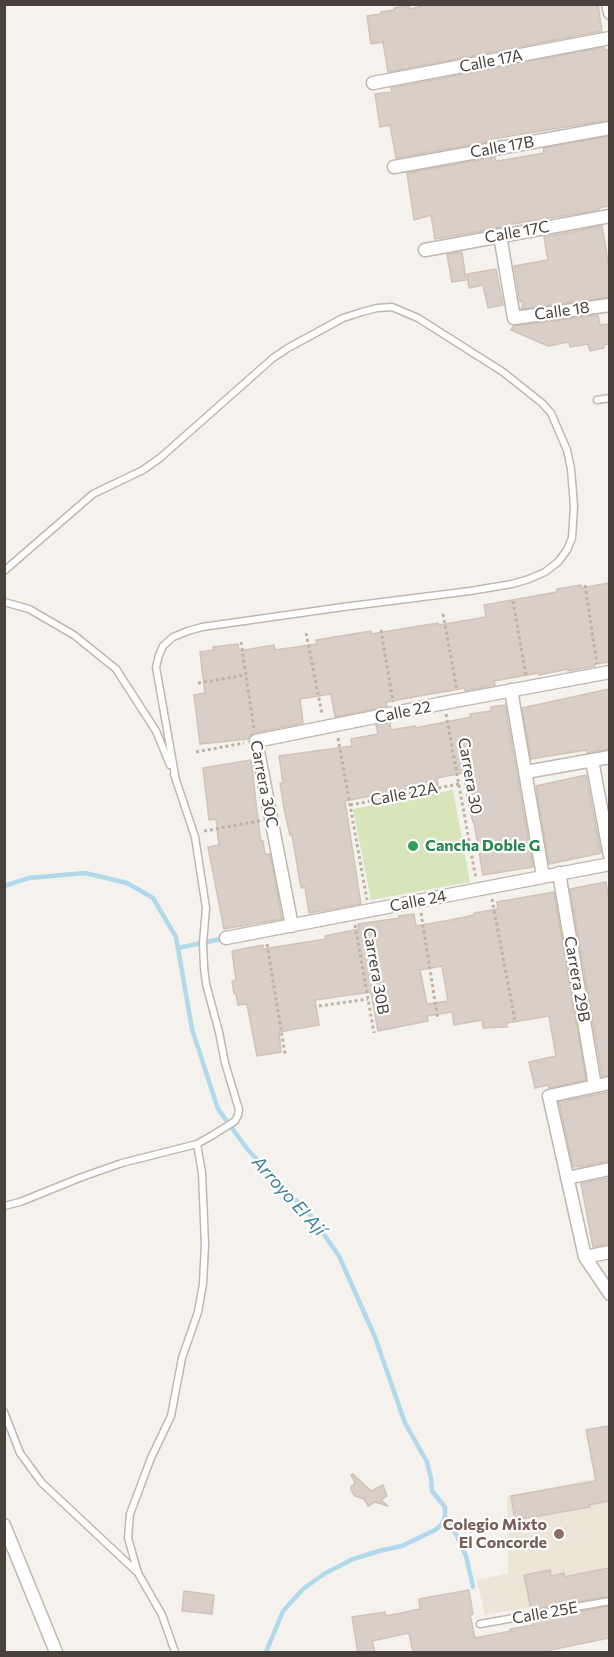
<!DOCTYPE html>
<meta charset="utf-8">
<style>
body{margin:0}
#map{position:relative;width:614px;height:1657px;overflow:hidden;background:#f5f2ed;font-family:Commissioner,sans-serif}
canvas{display:block}
.frame{position:absolute;inset:0;border:6px solid #49423b;pointer-events:none}
</style>
<div id="map">
<canvas width="614" height="1657"></canvas>
<div class="frame"></div>
</div>
<script>
const g = document.querySelector('canvas').getContext('2d');
g.lineJoin = 'round';
function fill(path, color) {
  g.fillStyle = color;
  g.fill(path, 'evenodd');
}
function shape(rows) {
  const path = new Path2D();
  for (const r of rows) {
    path.moveTo(r[0], r[1]);
    for (let i = 2; i < r.length; i += 2) path.lineTo(r[i], r[i + 1]);
  }
  return path;
}
function strokePath(path, color, width, dash) {
  g.strokeStyle = color;
  g.lineWidth = width;
  g.lineCap = dash ? 'butt' : 'round';
  g.setLineDash(dash || []);
  g.stroke(path);
}
function label(font, color, halo, rows, align = 'center') {
  g.font = font + ' Commissioner,sans-serif';
  g.lineWidth = 4.5;
  g.setLineDash([]);
  g.textBaseline = 'middle';
  g.strokeStyle = halo;
  g.fillStyle = color;
  for (const [text, x, y, turn = 0] of rows) {
    g.save();
    g.translate(x, y);
    g.rotate((+turn || 0) * Math.PI / 180);
    g.textAlign = isNaN(turn) ? turn : align;
    if (halo) g.strokeText(text, 0, 0);
    g.fillText(text, 0, 0);
    g.restore();
  }
}
fill(shape([
 [609,1476,609,1594,485,1615,477,1580,508,1573,507,1496]
]), '#ece5d8');
fill(shape([
 [453,790,470,882,371,900,353,809]
]), '#d6e5ba');
strokePath(shape([
 [4,886,29,878,85,873,127,883,153,898,176,937,192,1029,218,1109,248,1150,311,1216,339,1256,375,1337,405,1423,427,1462,431,1478,432,1491,445,1507,445,1517,441,1525,435,1530,402,1546,379,1551,353,1559,324,1574,303,1589,283,1611,266,1652],
 [178,948,226,938],
 [445,1517,457,1536,466,1556,473,1587]
]), '#b0d9eb', 4.5);
const building = shape([
 [432,4,598,4,602,31,388,72,383,42,371,44,367,16,381,14,381,12,394,10,394,8,409,5,410,9,432,4],
 [604,47,605,50,609,50,609,120,492,139,492,141,396,158,390,125,380,127,375,94,392,92,391,88,604,47],
 [609,136,609,206,599,208,599,210,506,225,494,229,435,239,431,215,414,220,407,173,495,157,496,161,498,161,544,153,543,148,609,136],
 [602,226,609,267,609,297,521,309,524,301,520,302,514,266,548,260,544,237,602,226],
 [462,252,466,280,452,282,447,254,462,252],
 [496,269,503,305,488,308,483,285,469,288,467,274,496,269],
 [598,315,600,325,609,324,609,344,603,345,604,348,590,351,588,344,570,347,569,342,548,346,511,330,513,326,598,315],
 [609,583,609,662,595,664,595,666,568,671,568,669,539,675,538,673,494,681,495,685,465,691,465,688,425,695,386,702,387,706,335,717,331,694,300,699,303,723,254,733,250,735,248,739,200,744,194,695,205,693,200,652,214,650,213,647,238,644,239,651,274,645,275,650,317,644,316,640,371,631,371,634,438,623,439,625,486,617,484,605,557,592,557,589,581,585,581,588,609,583],
 [609,689,609,749,587,753,586,750,531,759,522,708,609,689],
 [505,705,533,867,483,875,474,822,473,822,467,798,463,773,437,778,438,785,401,790,345,801,361,904,309,913,305,887,301,888,292,835,290,835,284,809,280,783,283,783,279,756,352,746,351,739,378,734,376,725,390,722,391,730,415,726,415,728,471,717,470,714,491,711,491,707,505,705],
 [251,760,259,828,261,841,263,841,265,854,270,854,282,919,224,929,208,847,219,845,216,819,209,820,203,768,251,760],
 [586,775,601,853,549,864,536,786,586,775],
 [606,882,609,901,609,1075,602,1076,570,889,606,882],
 [554,892,586,1080,549,1088,548,1085,535,1088,529,1062,556,1056,549,1016,507,1023,507,1027,483,1028,482,1020,454,1025,452,1012,427,1016,428,1021,378,1031,371,992,315,1000,319,1025,279,1032,281,1052,257,1056,247,1004,238,1005,236,994,234,994,232,981,236,980,232,951,263,945,263,949,326,939,325,936,359,929,358,924,400,918,399,916,414,914,416,926,450,920,474,915,474,913,498,909,497,902,554,892],
 [442,966,448,1001,427,1004,420,970,442,966],
 [609,1092,609,1161,578,1167,578,1166,573,1167,559,1102,609,1092],
 [609,1178,609,1244,593,1247,581,1183,609,1178],
 [607,1426,608,1428,609,1427,609,1501,589,1505,590,1507,515,1520,511,1496,596,1481,586,1430,607,1426],
 [353,1474,371,1491,383,1485,387,1496,381,1500,388,1506,375,1502,368,1506,364,1499,355,1496,351,1490,351,1487,355,1483,351,1475,353,1474],
 [609,1568,609,1596,531,1610,524,1575,550,1570,551,1576,564,1573,564,1577,609,1568],
 [469,1590,473,1614,470,1615,475,1638,511,1631,510,1629,533,1625,532,1620,609,1606,609,1638,536,1653,413,1653,409,1633,372,1641,375,1653,358,1653,352,1617,385,1612,386,1616,420,1609,419,1599,469,1590],
 [184,1591,214,1595,212,1614,182,1611,184,1591]
]);
fill(building, '#d9cfc6');
strokePath(building, '#d0c3b7', 1.5);
const service = shape([
 [597,400,610,398],
 [4,571,93,494,143,470,160,458,273,358,288,348,343,318,362,312,377,308,392,307,418,318,503,372,542,403,551,413,567,450,571,469,574,506,572,538,567,550,558,562,545,572,529,579,512,584,470,591,343,607,202,627,188,631,173,637,163,646,159,655,156,667,175,775],
 [4,602,29,609,74,635,116,669,156,731,170,765],
 [4,1206,20,1202,82,1177,122,1163,197,1144,213,1135,235,1121,238,1115,239,1109,237,1103,225,1063,219,1032,206,984,204,967,203,943,206,908,195,837,174,774],
 [4,1412,20,1453,42,1483,138,1573],
 [480,1624,610,1601],
 [175,1652,162,1615,138,1573,128,1538,130,1514,151,1458,171,1416,182,1358,198,1312,203,1284,205,1244,202,1173,197,1144]
]);
const minor = shape([
 [608,4,610,13],
 [373,83,610,38],
 [394,167,610,128],
 [500,235,514,318,610,305],
 [425,250,610,216],
 [511,690,543,876],
 [592,760,610,856],
 [526,772,610,757],
 [559,873,595,1086],
 [292,926,256,741,444,703,610,672],
 [226,938,610,864],
 [610,1083,549,1096,585,1257,610,1294],
 [567,1178,610,1169],
 [585,1257,610,1252],
 [4,1525,56,1652]
]);
strokePath(service, '#c0b8b0', 9);
strokePath(minor, '#c0b8b0', 15);
strokePath(shape([
 [585,585,597,664],
 [513,601,526,676],
 [443,614,457,690],
 [381,630,393,702],
 [306,633,322,714],
 [241,642,254,729],
 [198,683,246,675],
 [446,714,476,879],
 [338,738,367,900],
 [196,752,244,743],
 [350,805,459,784],
 [204,831,260,821],
 [492,899,515,1021],
 [421,913,438,1020],
 [355,925,374,1033],
 [267,944,285,1054],
 [319,1006,368,999]
]), '#c0b2a3', 3, [3, 3]);
strokePath(service, '#fff', 6);
strokePath(minor, '#fff', 12);
for (const [x, y, r, color] of [
 [413,846,6,"#2e9e5b"],
 [559,1534,6,"#8d6e63"]
]) {
  const dot = new Path2D();
  dot.arc(x, y, r, 0, 2 * Math.PI);
  g.fillStyle = color;
  g.fill(dot);
  strokePath(dot, '#fff', 2);
}
label('16px', '#49423b', '#fff', [
 ["Calle 17A",491,61,-11],
 ["Calle 17B",502,147,-10],
 ["Calle 17C",517,232,-10],
 ["Calle 18",562,311,-8],
 ["Calle 22",403,712,-12],
 ["Carrera 30",470,776,80],
 ["Carrera 30C",264,784,79],
 ["Calle 22A",404,794,-11],
 ["Calle 24",418,901,-11],
 ["Carrera 30B",376,971,80],
 ["Carrera 29B",577,979,80],
 ["Calle 25E",545,1613,-10]
]);
label('bold 16px', '#27864d', '#fff', [
 ["Cancha Doble G",425,846]
], 'left');
label('bold 16px', '#785e54', '#fff', [
 ["Colegio Mixto",547,1525],
 ["El Concorde",547,1543]
], 'right');
label('italic 18px', '#397e9c', '#fff', [
 ["Arroyo El Ají",289,1196,48]
]);
</script>
